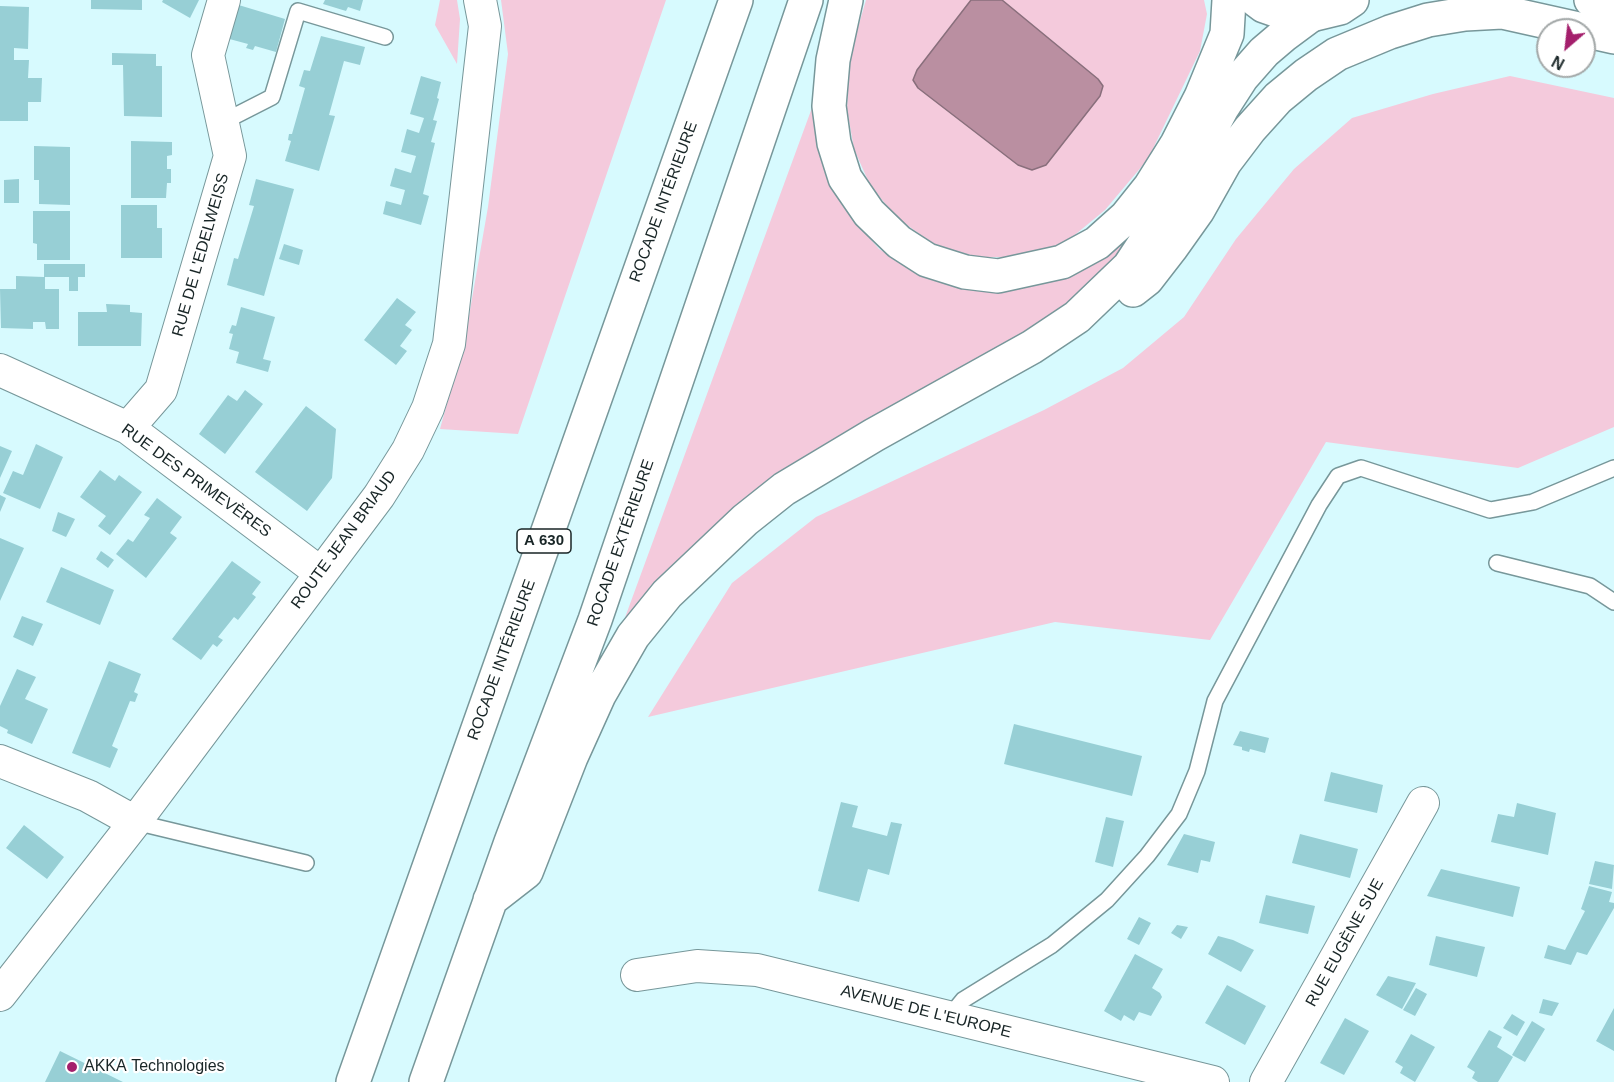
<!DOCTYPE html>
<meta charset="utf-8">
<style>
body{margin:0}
#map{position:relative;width:1614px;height:1082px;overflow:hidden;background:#d7fafe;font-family:Arial,sans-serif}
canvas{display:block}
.north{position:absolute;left:1536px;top:18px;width:60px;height:60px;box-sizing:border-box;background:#fff;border:2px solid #a3a8a8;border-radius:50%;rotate:208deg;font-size:16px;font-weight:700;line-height:24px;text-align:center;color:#182526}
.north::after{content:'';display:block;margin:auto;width:21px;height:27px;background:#a41f6c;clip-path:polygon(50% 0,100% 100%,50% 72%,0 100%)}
</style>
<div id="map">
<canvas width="1614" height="1082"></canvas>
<div class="north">N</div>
</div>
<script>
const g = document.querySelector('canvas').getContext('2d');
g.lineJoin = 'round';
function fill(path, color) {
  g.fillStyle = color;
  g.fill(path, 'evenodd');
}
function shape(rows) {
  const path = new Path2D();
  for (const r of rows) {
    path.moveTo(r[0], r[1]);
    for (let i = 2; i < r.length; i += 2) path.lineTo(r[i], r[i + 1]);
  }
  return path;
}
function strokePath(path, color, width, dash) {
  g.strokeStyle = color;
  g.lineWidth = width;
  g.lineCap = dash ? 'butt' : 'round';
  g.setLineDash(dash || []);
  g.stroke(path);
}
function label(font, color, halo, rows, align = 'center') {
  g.font = font + ' Arial,sans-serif';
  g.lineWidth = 4.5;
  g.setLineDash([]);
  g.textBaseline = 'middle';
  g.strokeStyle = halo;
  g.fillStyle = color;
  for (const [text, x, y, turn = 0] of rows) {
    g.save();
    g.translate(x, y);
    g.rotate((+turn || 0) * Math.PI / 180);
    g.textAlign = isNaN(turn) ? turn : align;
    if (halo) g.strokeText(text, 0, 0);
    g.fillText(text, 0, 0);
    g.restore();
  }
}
fill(shape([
 [440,0,457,0,460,19,457,64,435,25],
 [501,0,666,0,518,434,440,429,466,333,488,207,508,54],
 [866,0,1204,0,1207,14,1200,51,1148,159,1105,210,1065,243,1020,257,977,257,933,244,896,217,870,185,854,149,847,109,849,58],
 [1510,76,1614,98,1614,427,1518,468,1326,442,1210,640,1055,622,648,717,732,583,816,517,1044,410,1123,368,1184,317,1236,239,1294,169,1352,118,1433,94],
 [813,105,856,222,879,249,914,270,993,289,1151,204,1124,251,1095,284,623,623]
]), '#f4cadc');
const water = shape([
 [971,0,1002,0,1098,79,1103,86,1100,96,1046,165,1032,170,1018,165,918,88,913,80,917,70,971,0]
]);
fill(water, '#ba8fa1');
strokePath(water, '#896f7c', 1.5);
fill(shape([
 [91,0,142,0,142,10,91,9],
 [163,0,199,0,190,18,162,2],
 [325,0,363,0,360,11,348,7,346,11,323,4],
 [232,3,285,19,276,52,255,46,253,50,246,48,248,44,222,37],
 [0,6,29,7,28,49,14,48,14,60,29,60,28,78,42,78,41,102,28,102,28,121,0,121],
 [321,36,365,47,360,65,344,61,329,115,335,116,319,171,285,161,291,141,288,140,289,134,292,134,305,88,299,86,304,70,310,71],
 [112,53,156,54,156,66,162,66,162,117,124,116,123,65,112,65],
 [421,76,441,82,437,98,439,99,433,120,437,121,431,142,435,143,423,194,429,196,421,225,383,214,386,201,401,205,405,190,390,186,395,168,411,173,416,156,401,152,407,129,419,133,424,118,410,114],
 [131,141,172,142,172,155,167,156,167,169,171,169,171,183,167,183,166,198,131,198],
 [34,146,70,147,70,205,39,204,39,180,34,180],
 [19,179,19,203,4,203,4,180],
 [256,179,294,189,264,296,227,285,234,258,238,259,254,206,249,205],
 [121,205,157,205,157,228,162,228,162,258,121,258],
 [33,211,70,211,70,260,37,260,37,244,33,243],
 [284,244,303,250,299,265,279,259],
 [44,264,85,264,85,277,78,277,78,291,69,291,69,277,45,277,45,289,59,289,59,329,46,329,45,322,33,322,33,329,1,328,0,289,16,289,16,276,44,277],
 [397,298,416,312,405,325,412,330,400,346,407,351,396,365,364,340],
 [106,304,130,305,130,312,142,313,141,346,78,346,78,312,107,312],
 [241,307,275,317,263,359,271,361,268,372,236,363,239,352,229,349,233,334,229,333,232,325,236,326],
 [245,390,263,404,225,454,199,434,228,395,237,401],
 [306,406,336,429,332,478,307,511,255,472],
 [36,444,63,457,40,509,3,493,13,471,23,475],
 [0,446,12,451,0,478],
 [100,470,115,481,119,475,142,492,110,535,98,526,106,516,80,497],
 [0,495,6,498,0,512],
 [157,498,182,517,170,533,177,538,146,578,116,554,128,539,133,542,150,518,144,515],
 [58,512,75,519,66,537,52,531],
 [0,538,24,548,0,601],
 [101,551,114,560,108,568,96,559],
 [232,561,261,582,252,594,256,597,238,620,234,617,218,637,223,640,217,647,213,644,201,660,172,639],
 [61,567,114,590,100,625,46,602],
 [22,616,43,624,33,646,13,637],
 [109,661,141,674,134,692,138,694,135,702,130,701,112,746,118,749,110,768,72,753],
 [17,669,36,677,25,699,48,709,32,744,7,733,8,730,0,726,0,706],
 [1014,724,1142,756,1132,796,1004,764],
 [1240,731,1269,738,1265,753,1250,749,1249,752,1242,750,1242,747,1233,745],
 [1331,772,1383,785,1377,813,1324,801],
 [841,802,858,806,852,827,887,836,891,822,902,824,889,875,868,869,859,902,818,891],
 [1517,803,1556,813,1548,855,1491,842,1498,814,1514,817],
 [1106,817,1124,821,1113,867,1095,862],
 [24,825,64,857,47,879,6,848],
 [1184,834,1215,842,1210,862,1201,860,1198,873,1167,865],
 [1300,834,1358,849,1350,878,1292,863],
 [1595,861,1614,865,1612,889,1589,884],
 [1441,869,1520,887,1513,917,1427,896],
 [1589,886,1612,892,1609,902,1614,903,1614,908,1587,955,1577,952,1571,965,1544,958,1548,945,1565,950,1585,911,1581,909],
 [1266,895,1315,906,1308,934,1259,923],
 [1139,917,1151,923,1139,945,1127,939],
 [1177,925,1188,927,1181,939,1171,933],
 [1218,936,1233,940,1254,950,1241,972,1208,954],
 [1436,936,1485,947,1477,977,1429,965],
 [1135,954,1163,969,1152,988,1160,993,1162,997,1151,1016,1139,1012,1134,1021,1124,1015,1121,1021,1104,1011],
 [1388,976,1416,983,1402,1009,1376,995],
 [1227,985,1266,1006,1245,1045,1205,1023],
 [1416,988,1427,994,1415,1016,1403,1010],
 [1543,999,1559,1003,1552,1016,1539,1013],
 [1614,1008,1614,1051,1596,1041],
 [1512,1014,1525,1022,1517,1036,1503,1028],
 [1345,1018,1369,1031,1344,1075,1320,1063],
 [1532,1021,1545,1029,1525,1062,1512,1055],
 [1489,1030,1502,1037,1497,1047,1513,1057,1498,1082,1478,1082,1472,1078,1475,1072,1467,1067],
 [1411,1034,1435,1047,1415,1082,1400,1073,1403,1067,1395,1062],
 [60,1051,123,1082,45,1082]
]), '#97cfd5');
const service = shape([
 [223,122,272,97,298,11,385,37],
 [1497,563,1590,586,1614,602],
 [135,822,306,863],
 [949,1017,963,1000,1052,945,1107,900,1147,856,1179,814,1197,771,1215,701,1319,505,1338,476,1361,468,1490,510,1533,502,1614,468]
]);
const minor = shape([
 [0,370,128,428,310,565,319,574],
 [128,428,161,390,230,156,208,55,224,0],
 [0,761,88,796,135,822],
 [637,975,697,966,757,970,1213,1082],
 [0,995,135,822,379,496,408,450,428,408,449,344,485,26,480,0],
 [1266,1082,1423,803]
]);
const primary = shape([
 [1256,0,1264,6,1287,14,1311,15,1340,8,1352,0],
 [1591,0,1614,6]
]);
const motorway = shape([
 [846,0,833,60,829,106,834,143,845,178,869,213,899,242,927,260,965,272,998,276,1062,262,1097,243,1126,217,1150,187,1177,144,1201,97,1227,34,1229,0],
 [1133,290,1147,279,1171,248,1198,210,1225,162,1250,129,1278,98,1306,75,1337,54,1390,32,1428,20,1465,14,1502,12,1614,37],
 [490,900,526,872,571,757,599,695,633,636,667,594,745,520,784,489,874,435,1032,347,1077,317,1129,267,1173,200,1222,108,1242,77,1264,52,1284,35,1311,15],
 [353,1082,736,0],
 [426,1082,511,842,595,620,806,0]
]);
strokePath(service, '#77979a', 18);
strokePath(minor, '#77979a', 34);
strokePath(primary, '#77979a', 36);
strokePath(motorway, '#77979a', 36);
strokePath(service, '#fff', 15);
strokePath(minor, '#fff', 32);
strokePath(primary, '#fff', 33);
strokePath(motorway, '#fff', 33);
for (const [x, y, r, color] of [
 [72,1067,6,"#a41f6c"]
]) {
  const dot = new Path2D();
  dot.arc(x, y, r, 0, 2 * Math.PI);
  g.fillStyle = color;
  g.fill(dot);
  strokePath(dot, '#fff', 2);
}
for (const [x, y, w] of [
 [544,541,54]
]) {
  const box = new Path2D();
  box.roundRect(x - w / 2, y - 12, w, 24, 4.5);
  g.fillStyle = '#fff';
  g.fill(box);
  strokePath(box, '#182526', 1.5);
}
label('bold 15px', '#182526', null, [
 ["A 630",544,541]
]);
label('16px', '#182526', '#fff', [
 ["ROCADE INTÉRIEURE",664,202,-70],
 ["RUE DE L'EDELWEISS",201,255,-74],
 ["RUE DES PRIMEVÈRES",196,481,36],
 ["ROUTE JEAN BRIAUD",344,540,-54],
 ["ROCADE EXTÉRIEURE",621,543,-71],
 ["ROCADE INTÉRIEURE",502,660,-70],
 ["RUE EUGÈNE SUE",1345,943,-61],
 ["AVENUE DE L'EUROPE",926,1012,14]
]);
label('16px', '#182526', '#fff', [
 ["AKKA Technologies",84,1067]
], 'left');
</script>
